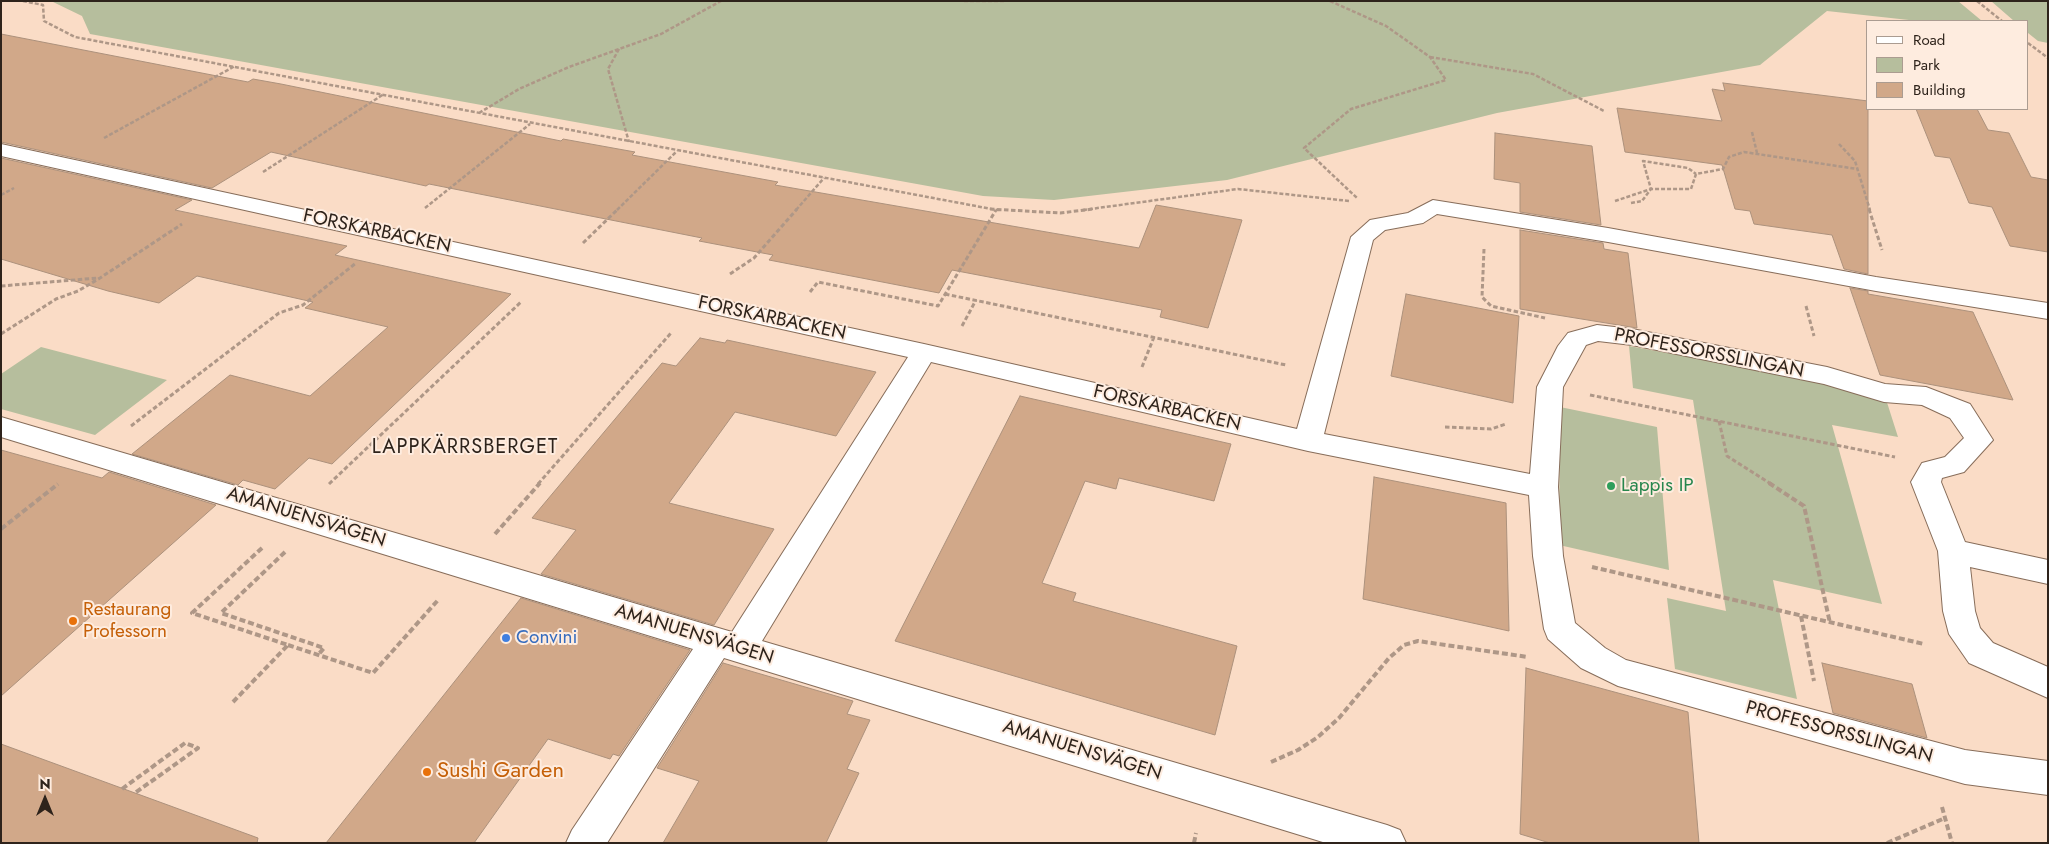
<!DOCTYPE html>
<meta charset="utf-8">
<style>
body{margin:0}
#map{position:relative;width:2049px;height:844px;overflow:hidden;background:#fadcc6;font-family:Jost,sans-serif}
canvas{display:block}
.frame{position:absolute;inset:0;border:2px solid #2e231b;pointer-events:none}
.legend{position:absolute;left:1866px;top:20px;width:162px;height:90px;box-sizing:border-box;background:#feecdf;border:1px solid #ab9c91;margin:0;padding:6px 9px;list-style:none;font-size:15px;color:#2e231b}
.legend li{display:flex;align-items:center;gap:10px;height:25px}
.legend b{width:25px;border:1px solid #ab9c91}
.north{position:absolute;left:20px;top:774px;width:50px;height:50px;-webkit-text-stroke:4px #feecdf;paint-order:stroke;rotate:0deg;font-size:14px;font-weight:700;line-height:20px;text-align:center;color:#2e231b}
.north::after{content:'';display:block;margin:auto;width:18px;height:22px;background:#2e231b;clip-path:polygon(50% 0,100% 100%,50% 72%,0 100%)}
</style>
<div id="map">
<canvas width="2049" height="844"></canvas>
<div class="frame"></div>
<ul class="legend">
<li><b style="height:6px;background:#fff"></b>Road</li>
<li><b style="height:14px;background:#b6be9d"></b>Park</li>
<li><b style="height:14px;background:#d1a889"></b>Building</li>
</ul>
<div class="north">N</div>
</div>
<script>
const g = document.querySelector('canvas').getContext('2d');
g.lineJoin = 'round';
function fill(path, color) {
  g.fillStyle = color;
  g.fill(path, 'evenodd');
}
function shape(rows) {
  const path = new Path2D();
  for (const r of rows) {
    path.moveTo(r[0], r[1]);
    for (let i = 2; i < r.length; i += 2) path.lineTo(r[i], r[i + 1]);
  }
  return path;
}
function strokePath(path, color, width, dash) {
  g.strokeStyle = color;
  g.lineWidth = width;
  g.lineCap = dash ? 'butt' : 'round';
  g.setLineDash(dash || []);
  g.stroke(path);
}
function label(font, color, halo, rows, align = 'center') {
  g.font = font + ' Jost,sans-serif';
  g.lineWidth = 4;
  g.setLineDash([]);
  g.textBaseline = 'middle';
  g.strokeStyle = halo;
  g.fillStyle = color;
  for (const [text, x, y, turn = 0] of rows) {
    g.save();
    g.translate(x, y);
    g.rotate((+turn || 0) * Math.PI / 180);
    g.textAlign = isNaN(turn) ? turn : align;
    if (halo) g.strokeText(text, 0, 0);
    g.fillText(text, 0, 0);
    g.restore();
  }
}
fill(shape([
 [51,1,1958,1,1982,21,1918,21,1827,11,1760,65,1497,113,1227,180,1054,200,983,196,90,34,82,16],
 [1991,1,2048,1,2048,43,2038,41,2028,33,2028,21,2014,21],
 [1629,346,1884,393,1898,437,1832,425,1882,604,1773,580,1797,699,1675,669,1667,598,1726,611,1693,400,1633,388],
 [41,347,167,380,95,435,1,409,1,374],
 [1560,407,1657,427,1669,570,1559,545]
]), '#b6be9d');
const building = shape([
 [1,34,248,82,253,79,281,84,561,141,563,139,635,152,632,155,778,182,775,185,1139,248,1156,205,1242,220,1208,328,1160,317,1162,310,952,270,939,293,769,260,773,255,699,241,702,238,429,184,426,186,271,152,212,188,1,142,1,34],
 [1723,83,1868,101,1868,274,1844,269,1832,235,1754,224,1750,211,1735,209,1722,165,1625,152,1617,108,1722,121,1712,89,1725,91,1723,83],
 [1916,109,1977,109,1988,130,2009,133,2031,177,2048,180,2048,252,2010,246,1992,207,1969,203,1950,158,1935,156,1916,109],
 [1495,133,1592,146,1601,225,1520,212,1520,183,1494,179,1495,133],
 [1,158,192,200,175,210,347,246,335,255,511,294,332,464,309,458,275,489,243,480,238,485,132,454,230,375,310,396,388,327,305,308,313,302,197,276,159,303,108,291,1,259,1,158],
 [1520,230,1603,243,1604,249,1628,253,1637,328,1520,309,1520,230],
 [1850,288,1868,291,1868,294,1973,312,2013,400,1880,375,1850,288],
 [1406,294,1519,316,1513,403,1391,376,1406,294],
 [700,338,725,343,727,340,876,372,836,436,735,412,669,503,774,529,714,625,541,574,576,530,532,518,662,363,676,366,700,338],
 [1020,396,1231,444,1214,501,1119,478,1116,489,1085,481,1042,583,1076,593,1073,601,1237,646,1215,735,895,641,1020,396],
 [1,450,102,478,109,472,216,505,1,696,1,450],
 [1374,477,1506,503,1509,631,1363,599,1374,477],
 [521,598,690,650,619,756,613,754,610,759,548,739,474,843,326,843,521,598],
 [723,663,853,701,847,714,870,720,847,769,859,773,826,843,663,843,699,781,657,768,723,663],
 [1822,663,1912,684,1927,738,1833,713,1822,663],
 [1526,668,1688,712,1699,843,1550,843,1520,834,1526,668],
 [1,744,258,838,257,843,1,843,1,744]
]);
fill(building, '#d1a889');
strokePath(building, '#ac917c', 1);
const minor = shape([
 [1,144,924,344,1297,429,1351,237,1370,220,1408,213,1433,200,1608,228,1876,277,2048,303,2048,319,1876,291,1608,242,1437,214,1423,223,1385,230,1373,240,1324,434,1530,474,1537,387,1558,346,1568,333,1597,325,1632,329,1827,367,1885,384,1926,387,1970,404,1993,440,1964,472,1942,478,1941,482,1965,542,2048,560,2048,584,1970,567,1975,611,1980,628,1993,643,2048,667,2048,698,1969,663,1949,634,1943,611,1938,551,1911,482,1922,463,1945,457,1964,438,1950,418,1922,405,1884,402,1824,384,1632,345,1598,341,1586,345,1563,387,1558,487,1563,556,1575,623,1605,648,1626,660,1965,750,2048,761,2048,795,1965,784,1618,686,1581,668,1548,639,1544,629,1533,556,1529,495,1308,451,931,362,762,641,1387,825,1400,830,1406,843,1326,843,724,658,607,843,566,843,572,830,693,649,1,437,1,417,732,632,908,357,1,156,1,144]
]);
strokePath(minor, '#876d5a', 2);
strokePath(shape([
 [23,1,43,5,44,21,75,37,997,210],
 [964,1,1005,1],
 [1330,1,1386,26,1430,57,1446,80,1351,109,1304,148,1357,198],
 [1977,1,2002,21],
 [2028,43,2048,58],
 [619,49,608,69,629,142],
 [1430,57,1533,74,1604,111],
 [479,113,519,89,569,67,661,34,721,1],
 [1752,132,1757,153],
 [104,138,235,66],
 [1839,144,1855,161,1870,210],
 [263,172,384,94],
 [1,195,14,188],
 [1615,201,1651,189,1691,189,1696,174,1723,169,1729,157,1744,152,1857,169],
 [1631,203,1642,201,1651,189,1643,161,1688,168,1696,174],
 [425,208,530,124],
 [617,210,677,151],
 [796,210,824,178],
 [1083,210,1238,189,1349,201]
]), '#ae9787', 2.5, [4, 2]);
strokePath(shape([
 [990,209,1060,213,1093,209],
 [1869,209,1882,250],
 [583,243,618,209],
 [1484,249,1482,297,1491,306,1545,318],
 [730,274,754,258,797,209],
 [1,286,98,278],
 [810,292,818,282,938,306,996,210],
 [945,294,1286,365],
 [1806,306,1814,336],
 [962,326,976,300],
 [1,334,56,299,78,291,100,278,182,224],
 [1142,367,1154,337],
 [1590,395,1895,457],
 [1719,421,1727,456,1771,484],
 [131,426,279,313,303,305,356,263],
 [1445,427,1491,429,1506,424],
 [329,484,522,301],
 [538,484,671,333]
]), '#ae9787', 3, [4.5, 2.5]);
strokePath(shape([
 [1769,483,1804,506,1830,623],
 [1,529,58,484],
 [495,534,540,483],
 [285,552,221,613,324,648,318,655],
 [1592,567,1924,644],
 [1801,616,1814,681],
 [288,645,373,673,439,599],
 [233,702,288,645,192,613,263,547],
 [1271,762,1298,750,1318,737,1339,718,1389,658,1404,645,1418,641,1528,657],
 [122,789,185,743,198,748,135,793],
 [1942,807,1952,843],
 [1194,843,1196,833],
 [1887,843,1945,818]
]), '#ae9787', 4, [6, 3]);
fill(minor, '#fff');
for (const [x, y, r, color] of [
 [1611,486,5,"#2e9e5b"],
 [73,621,5,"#e8710a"],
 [506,638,5,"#3f7fe0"],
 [427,772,5,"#e8710a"]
]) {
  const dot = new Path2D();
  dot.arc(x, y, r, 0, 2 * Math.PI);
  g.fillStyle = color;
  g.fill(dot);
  strokePath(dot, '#feecdf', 2);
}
label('19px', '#2e231b', '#feecdf', [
 ["FORSKARBACKEN",377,232,12],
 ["FORSKARBACKEN",772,319,12],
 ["PROFESSORSSLINGAN",1709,354,11],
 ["FORSKARBACKEN",1167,409,13],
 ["AMANUENSVÄGEN",306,518,17],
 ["AMANUENSVÄGEN",694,635,17],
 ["PROFESSORSSLINGAN",1839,733,15],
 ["AMANUENSVÄGEN",1082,751,17]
]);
label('19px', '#27864d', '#feecdf', [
 ["Lappis IP",1621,486]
], 'left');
label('19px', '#c56008', '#feecdf', [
 ["Restaurang",83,610],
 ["Professorn",83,632]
], 'left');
label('19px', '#366cbe', '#feecdf', [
 ["Convini",516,638]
], 'left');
g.letterSpacing = '1px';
label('20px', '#2e231b', '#feecdf', [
 ["LAPPKÄRRSBERGET",465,448]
]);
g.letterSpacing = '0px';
label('22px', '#c56008', '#feecdf', [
 ["Sushi Garden",437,772]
], 'left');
</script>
